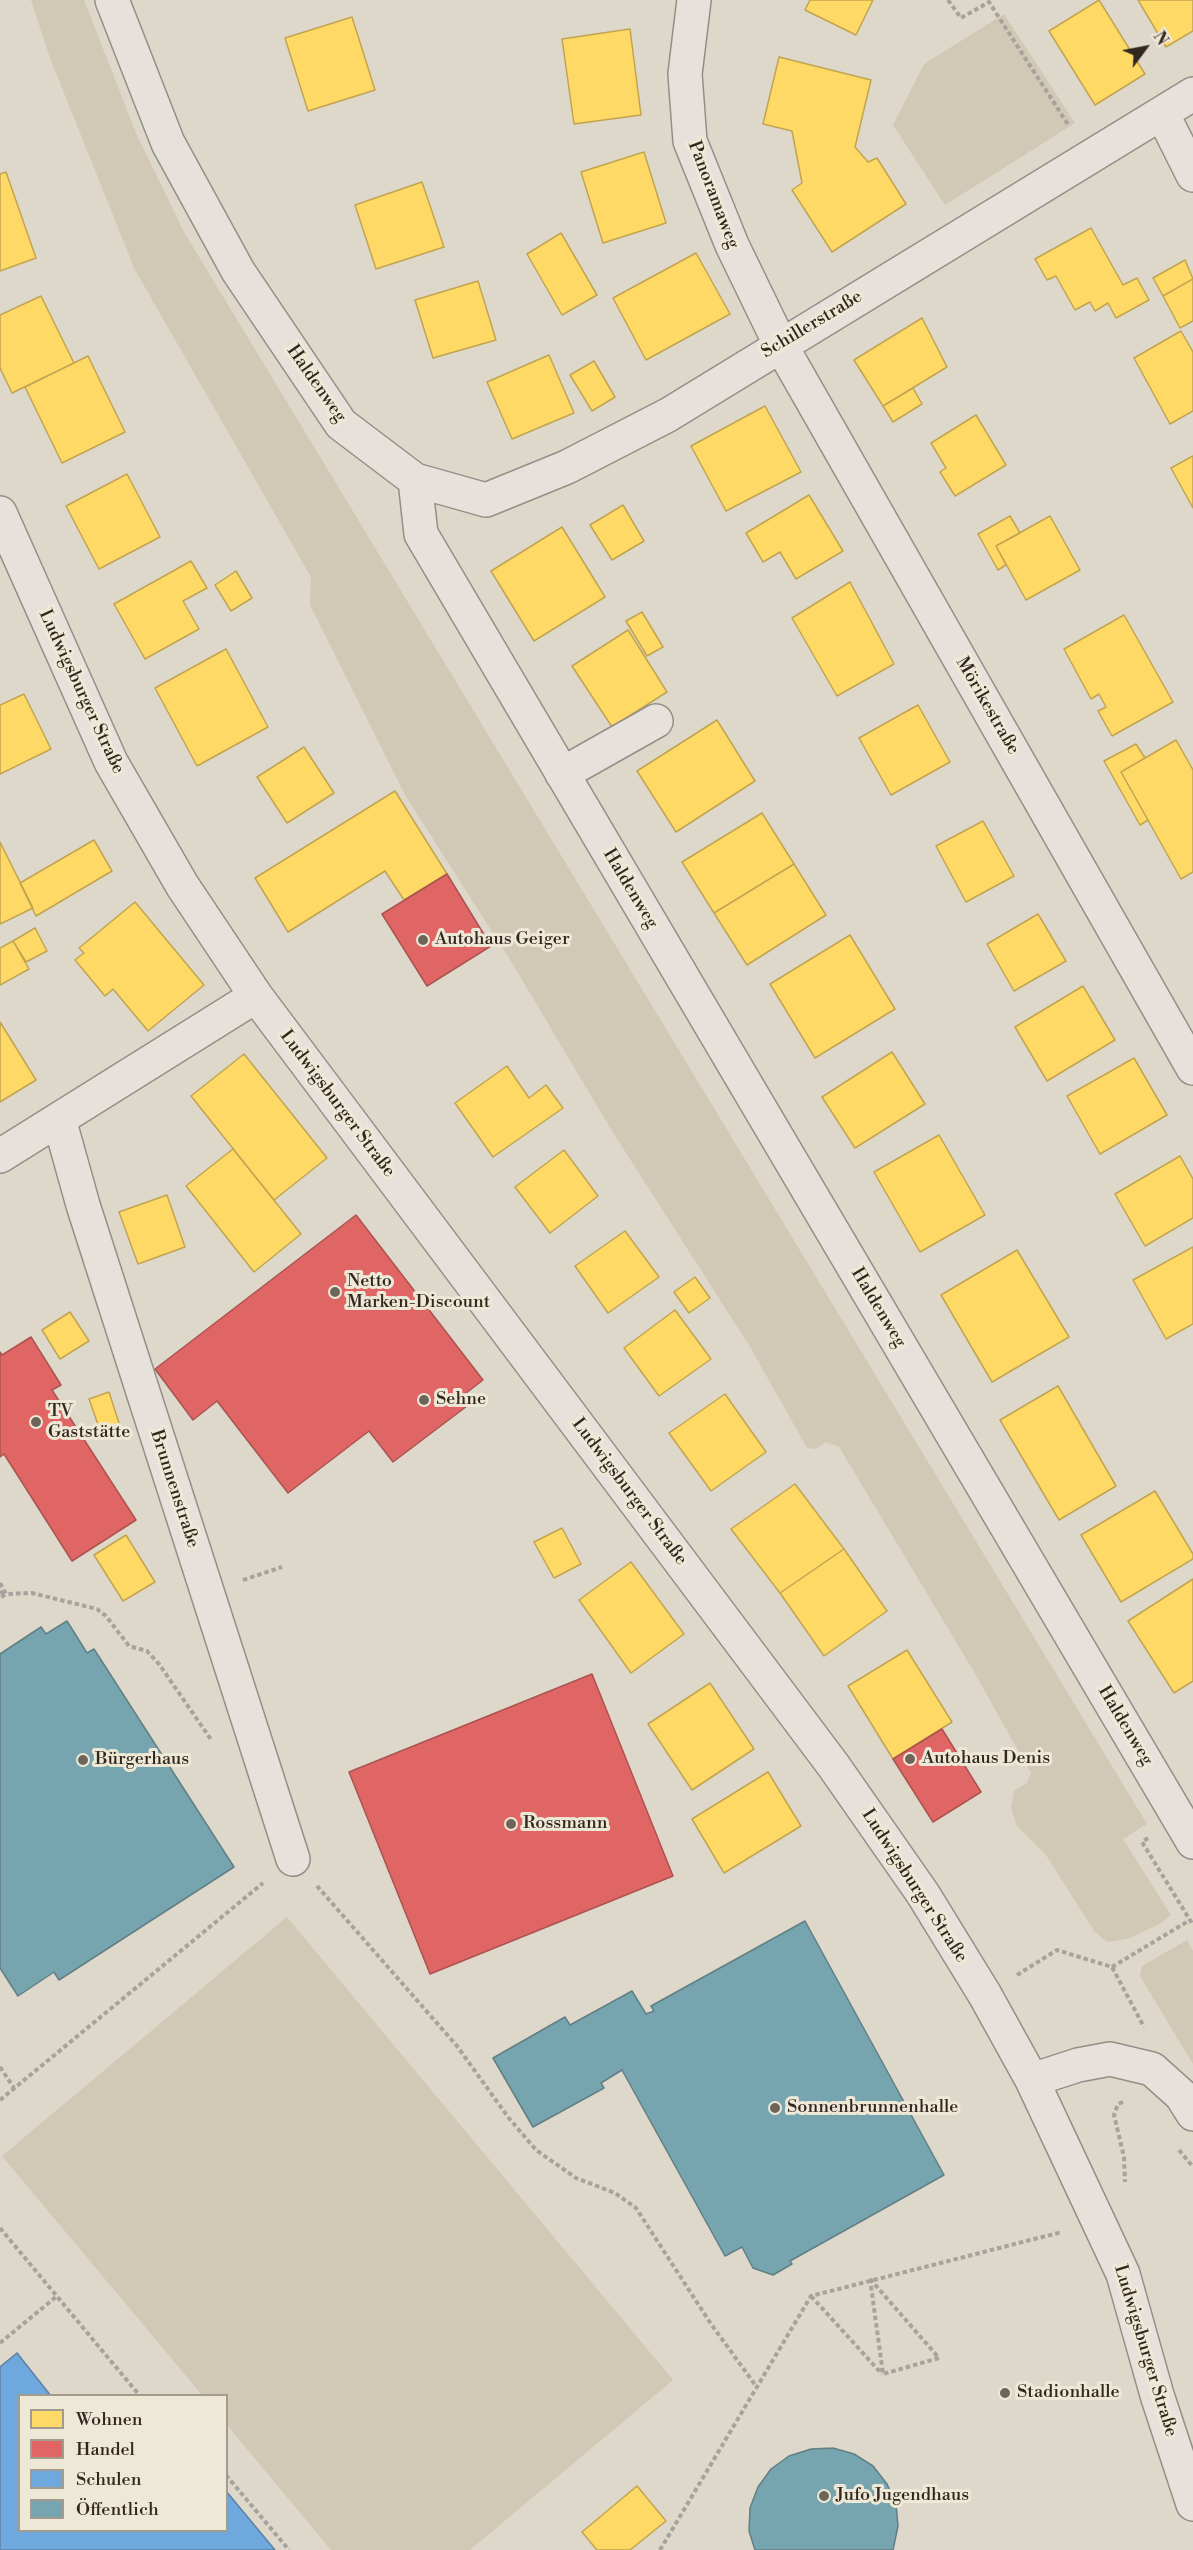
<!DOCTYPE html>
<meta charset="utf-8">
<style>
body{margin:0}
#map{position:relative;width:1193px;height:2550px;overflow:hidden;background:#ddd8ca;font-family:"Libre Bodoni",serif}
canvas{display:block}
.legend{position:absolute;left:18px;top:2394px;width:210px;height:138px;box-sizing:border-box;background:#eee8d7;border:2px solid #a39b8d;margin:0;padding:8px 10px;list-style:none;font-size:18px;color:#32271e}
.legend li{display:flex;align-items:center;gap:12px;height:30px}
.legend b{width:30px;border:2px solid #a39b8d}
.north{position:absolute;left:1115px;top:18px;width:60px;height:60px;-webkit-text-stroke:4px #eee8d7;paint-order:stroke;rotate:58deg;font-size:16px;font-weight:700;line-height:24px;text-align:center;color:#32271e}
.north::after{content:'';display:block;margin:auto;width:21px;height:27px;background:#32271e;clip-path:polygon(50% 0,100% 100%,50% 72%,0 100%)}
</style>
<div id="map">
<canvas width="1193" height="2550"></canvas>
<ul class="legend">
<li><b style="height:16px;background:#ffd966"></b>Wohnen</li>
<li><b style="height:16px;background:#e06666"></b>Handel</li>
<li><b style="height:16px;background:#6fa8dc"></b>Schulen</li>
<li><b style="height:16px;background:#76a5af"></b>Öffentlich</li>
</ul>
<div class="north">N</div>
</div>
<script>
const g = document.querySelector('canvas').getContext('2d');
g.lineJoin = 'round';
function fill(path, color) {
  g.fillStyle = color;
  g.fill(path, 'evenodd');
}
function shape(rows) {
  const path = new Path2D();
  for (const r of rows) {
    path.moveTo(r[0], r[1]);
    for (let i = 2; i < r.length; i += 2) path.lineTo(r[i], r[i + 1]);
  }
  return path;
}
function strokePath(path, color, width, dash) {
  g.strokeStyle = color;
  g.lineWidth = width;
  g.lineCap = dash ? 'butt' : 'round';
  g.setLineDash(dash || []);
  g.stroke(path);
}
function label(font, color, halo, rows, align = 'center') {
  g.font = font + ' "Libre Bodoni",serif';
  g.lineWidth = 6;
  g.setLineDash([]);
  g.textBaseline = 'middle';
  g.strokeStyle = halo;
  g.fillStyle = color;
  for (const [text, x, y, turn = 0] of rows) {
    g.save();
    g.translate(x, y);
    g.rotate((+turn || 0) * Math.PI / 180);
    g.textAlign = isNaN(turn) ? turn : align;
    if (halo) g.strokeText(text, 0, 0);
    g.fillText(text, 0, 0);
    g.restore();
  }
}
fill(shape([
 [31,0,84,0,136,133,184,232,1147,1824,1123,1839,1171,1915,1158,1925,1127,1939,1107,1942,1094,1931,1046,1855,1017,1826,1011,1808,1014,1791,1027,1783,1031,1773,974,1672,839,1447,826,1442,816,1449,807,1448,752,1350,612,1131,512,963,405,795,310,605,311,577,135,270,50,58],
 [1004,14,1075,123,945,205,893,125,924,64],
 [287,1917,673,2380,470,2550,331,2550,227,2425,226,2396,202,2395,2,2156],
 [1187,1940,1193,1951,1193,2064,1140,1976,1142,1966]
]), '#d1c9b6');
const homes = shape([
 [810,0,873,0,856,35,805,10,810,0],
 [1099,0,1145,74,1095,105,1049,31,1099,0],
 [1138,0,1193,0,1193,31,1166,47,1138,0],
 [352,17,375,90,308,111,285,38,352,17],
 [630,29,641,115,574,124,562,39,630,29],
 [779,57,871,80,855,147,868,162,877,158,906,204,832,252,792,190,802,183,792,131,763,124,779,57],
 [644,152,666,223,603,243,581,172,644,152],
 [6,172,36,258,0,271,0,174,6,172],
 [422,182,444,247,376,269,355,205,422,182],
 [1091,228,1123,285,1137,278,1149,300,1116,318,1108,303,1095,311,1090,302,1075,310,1056,276,1047,280,1035,259,1091,228],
 [561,233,597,295,562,315,527,254,561,233],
 [696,253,730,314,646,360,613,298,696,253],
 [1185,260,1193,279,1163,296,1153,278,1185,260],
 [1193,279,1193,321,1180,328,1163,296,1193,279],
 [478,281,496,340,433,358,415,300,478,281],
 [41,296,74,363,12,393,0,368,0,315,41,296],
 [922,318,947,367,883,406,854,360,922,318],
 [1181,331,1193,352,1193,411,1170,424,1134,358,1181,331],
 [549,355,574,413,512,439,487,382,549,355],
 [88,356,125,432,62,463,25,387,88,356],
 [594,361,615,397,592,411,570,375,594,361],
 [913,388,922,404,893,422,883,406,913,388],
 [765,406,801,472,726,511,691,446,765,406],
 [976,415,1006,465,955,496,940,472,946,468,931,443,976,415],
 [1193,456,1193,508,1171,468,1193,456],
 [127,474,160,537,99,569,66,506,127,474],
 [809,495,843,551,796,579,780,552,763,562,746,533,809,495],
 [623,505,644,541,612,560,590,525,623,505],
 [1010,516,1020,533,996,546,1006,565,998,570,978,534,1010,516],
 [1050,516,1080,570,1026,600,996,546,1050,516],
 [562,527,605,597,534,641,491,571,562,527],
 [191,561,207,588,183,601,199,629,145,659,114,604,191,561],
 [236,571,252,598,231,611,215,585,236,571],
 [850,582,894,664,837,696,792,618,850,582],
 [642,612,663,647,647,656,626,621,642,612],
 [1124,615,1173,702,1112,736,1098,711,1106,707,1099,694,1091,699,1064,649,1124,615],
 [628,630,667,692,612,727,572,666,628,630],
 [226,649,268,727,197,766,155,688,226,649],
 [24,694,51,749,0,774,0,705,24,694],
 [918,705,950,762,891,795,859,738,918,705],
 [717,720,755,781,676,832,637,771,717,720],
 [1176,740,1193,770,1193,872,1181,879,1121,772,1176,740],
 [1136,744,1145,758,1121,772,1148,820,1140,825,1104,761,1136,744],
 [304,747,334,793,287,823,257,777,304,747],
 [395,791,447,874,404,900,385,871,288,932,255,878,395,791],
 [762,813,794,864,714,913,682,862,762,813],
 [983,821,1014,876,966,902,936,846,983,821],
 [94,840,112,871,36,916,20,883,94,840],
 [0,842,33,908,0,924,0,842],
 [794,864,826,915,747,965,714,913,794,864],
 [135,902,204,985,148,1031,113,989,105,996,75,960,84,953,79,948,135,902],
 [1038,914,1066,961,1014,991,987,944,1038,914],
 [35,928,47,951,26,962,13,941,35,928],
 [850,935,895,1009,815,1058,770,984,850,935],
 [13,941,29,969,0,985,0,948,13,941],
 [1083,986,1115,1040,1047,1081,1015,1027,1083,986],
 [0,1022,36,1080,0,1102,0,1022],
 [892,1052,925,1104,855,1148,822,1097,892,1052],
 [244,1054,327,1158,274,1200,191,1096,244,1054],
 [1134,1058,1167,1115,1100,1154,1067,1096,1134,1058],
 [507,1066,529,1098,546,1085,563,1108,493,1157,455,1103,507,1066],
 [939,1135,985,1215,920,1252,874,1172,939,1135],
 [233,1149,301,1234,254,1272,186,1186,233,1149],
 [564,1150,598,1196,550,1233,515,1187,564,1150],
 [1180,1156,1193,1179,1193,1218,1145,1246,1115,1194,1180,1156],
 [167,1195,185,1247,138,1264,119,1212,167,1195],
 [625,1231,659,1277,608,1313,575,1266,625,1231],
 [1193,1247,1193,1324,1166,1339,1133,1280,1193,1247],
 [1017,1250,1069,1337,992,1382,941,1295,1017,1250],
 [695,1277,710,1298,689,1313,674,1292,695,1277],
 [675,1310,711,1359,659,1396,624,1348,675,1310],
 [70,1312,89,1341,60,1359,42,1330,70,1312],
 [1058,1386,1116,1486,1059,1520,1000,1420,1058,1386],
 [109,1392,121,1429,102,1436,89,1399,109,1392],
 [725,1394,766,1452,711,1491,669,1433,725,1394],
 [795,1484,844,1549,780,1593,731,1529,795,1484],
 [1155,1491,1193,1554,1193,1559,1121,1602,1081,1535,1155,1491],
 [562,1528,581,1564,554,1578,534,1542,562,1528],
 [126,1535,155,1582,123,1601,94,1555,126,1535],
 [844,1549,887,1611,824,1656,780,1593,844,1549],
 [631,1562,684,1634,631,1673,579,1600,631,1562],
 [1193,1579,1193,1681,1174,1693,1128,1621,1193,1579],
 [907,1650,952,1722,893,1759,848,1686,907,1650],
 [710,1683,754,1749,692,1790,648,1724,710,1683],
 [768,1772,801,1826,724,1873,692,1819,768,1772],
 [637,2486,666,2521,630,2550,597,2550,582,2532,637,2486]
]);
fill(homes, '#ffd966');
strokePath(homes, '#c2a450', 1.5);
const shops = shape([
 [447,874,491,946,427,986,382,914,447,874],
 [356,1215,483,1380,461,1397,467,1406,393,1462,369,1431,288,1493,217,1401,193,1420,155,1369,356,1215],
 [31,1337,61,1385,52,1390,136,1520,72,1561,4,1454,0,1457,0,1352,2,1355,31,1337],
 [592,1674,673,1876,430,1974,349,1772,592,1674],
 [942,1729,981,1792,933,1822,893,1759,942,1729]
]);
fill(shops, '#e06666');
strokePath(shops, '#ac5350', 1.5);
const schools = shape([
 [17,2353,51,2396,20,2396,20,2530,226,2530,226,2491,275,2550,0,2550,0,2367,17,2353]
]);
fill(schools, '#6fa8dc');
strokePath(schools, '#5d81a3', 1.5);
const public = shape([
 [67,1621,87,1653,94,1649,234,1867,59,1980,54,1972,18,1996,0,1968,0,1654,41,1627,46,1634,67,1621],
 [805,1921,944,2175,790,2261,792,2264,773,2275,753,2268,742,2247,725,2256,622,2070,601,2083,604,2088,533,2127,493,2058,565,2017,570,2025,632,1991,646,2014,654,2011,651,2006,805,1921],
 [833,2448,854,2454,873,2466,887,2484,896,2504,898,2526,893,2550,755,2550,749,2531,750,2508,758,2487,771,2469,789,2456,811,2449,833,2448]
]);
fill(public, '#76a5af');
strokePath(public, '#627f84', 1.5);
const minor = shape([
 [112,0,168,143,238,271,341,424,415,480,421,534,1193,1842],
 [694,0,685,74,690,141,732,245,780,344,1193,1068],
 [1162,113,1193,175],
 [415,480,486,500,567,467,668,415,1193,94],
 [0,513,111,762,182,885,256,996,833,1765,923,1894,985,1995,1032,2080,1123,2274,1157,2395,1193,2504],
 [562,774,656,721],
 [59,1119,83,1205,293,1859],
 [0,1156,256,996],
 [1032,2080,1078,2065,1110,2059,1152,2069,1181,2095,1193,2114]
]);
strokePath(minor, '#938f86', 36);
strokePath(shape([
 [948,0,961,18,989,2,1069,126],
 [243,1580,282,1567],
 [0,1583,6,1594,32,1593,97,1609,106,1616,129,1646,147,1651,159,1664,212,1741],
 [0,1592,6,1594,0,1598],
 [1148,1838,1142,1842,1193,1925],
 [317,1886,457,2046,508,2117,536,2150,576,2178,615,2193,636,2208,711,2324,756,2386],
 [1112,1967,1190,1920],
 [1017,1975,1057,1950,1112,1967,1144,2027],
 [0,2067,14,2088],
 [0,2100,263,1883],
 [1123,2102,1118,2104,1114,2115,1124,2157,1125,2182],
 [1179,2150,1193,2167],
 [0,2228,140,2396],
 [870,2279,939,2358,883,2374,870,2279],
 [811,2296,882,2374],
 [0,2343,57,2296],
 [226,2475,289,2550],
 [660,2550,811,2296,1062,2232]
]), '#a6a29c', 4, [4.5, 3]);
strokePath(minor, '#e6e2db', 33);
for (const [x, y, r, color] of [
 [423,940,6,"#6e655a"],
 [335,1292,6,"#6e655a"],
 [424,1400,6,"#6e655a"],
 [36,1422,6,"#6e655a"],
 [910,1759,6,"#6e655a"],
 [83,1760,6,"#6e655a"],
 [511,1824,6,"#6e655a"],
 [775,2108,6,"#6e655a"],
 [1005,2393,6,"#6e655a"],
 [824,2496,6,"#6e655a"]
]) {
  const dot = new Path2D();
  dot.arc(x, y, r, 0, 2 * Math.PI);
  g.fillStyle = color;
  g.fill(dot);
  strokePath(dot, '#eee8d7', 2);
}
label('18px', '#32271e', '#eee8d7', [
 ["Panoramaweg",713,195,69],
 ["Schillerstraße",812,325,-31],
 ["Haldenweg",316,384,55],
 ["Ludwigsburger Straße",81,692,65],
 ["Mörikestraße",987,706,60],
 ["Haldenweg",630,889,59],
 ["Ludwigsburger Straße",337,1104,53],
 ["Haldenweg",878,1308,59],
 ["Brunnenstraße",174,1489,72],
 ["Ludwigsburger Straße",629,1492,53],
 ["Haldenweg",1125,1726,59],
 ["Ludwigsburger Straße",914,1886,57],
 ["Ludwigsburger Straße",1145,2351,73]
]);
label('18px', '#32271e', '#eee8d7', [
 ["Autohaus Geiger",435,940],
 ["Netto",347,1282],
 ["Marken-Discount",347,1303],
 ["Sehne",436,1400],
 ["TV",48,1412],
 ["Gaststätte",48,1433],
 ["Autohaus Denis",922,1759],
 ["Bürgerhaus",95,1760],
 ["Rossmann",523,1824],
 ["Sonnenbrunnenhalle",787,2108],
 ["Stadionhalle",1017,2393],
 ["Jufo Jugendhaus",836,2496]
], 'left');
</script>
